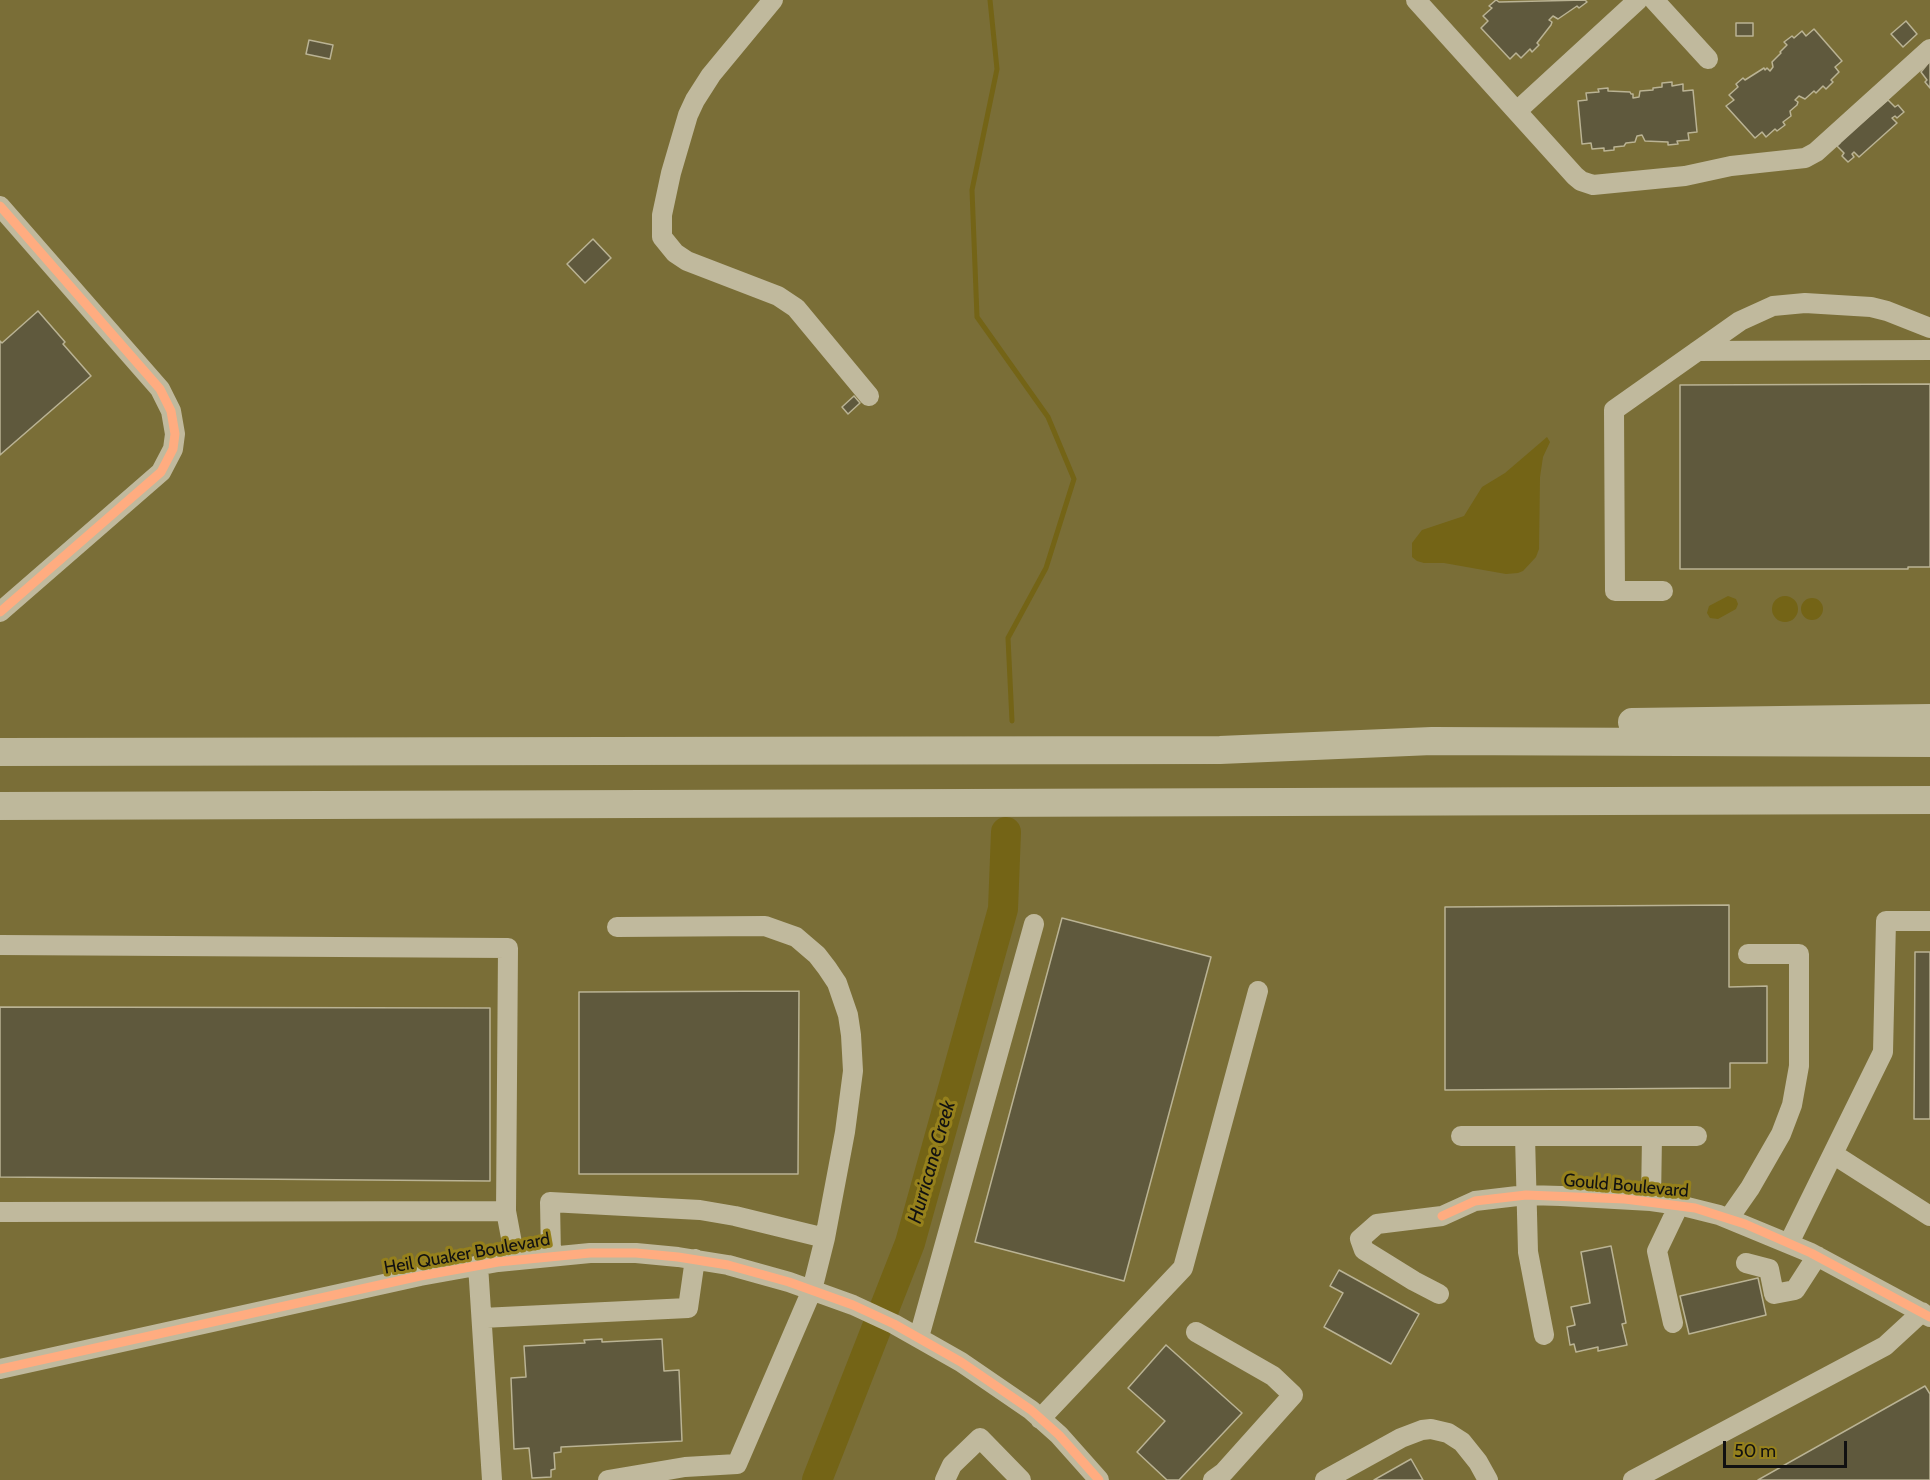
<!DOCTYPE html>
<style>
body{margin:0}
#map{position:relative;width:1930px;height:1480px;overflow:hidden;background:#7a6e37;font-family:Cabin,sans-serif}
canvas{display:block}
.scale{position:absolute;left:1723px;top:1441px;width:124px;height:27px;box-sizing:border-box;border:3px solid #111;border-top:0;padding-left:8px;font-size:18px;line-height:21px;white-space:nowrap;color:#111;-webkit-text-stroke:4px #95801c;paint-order:stroke}
</style>
<div id="map">
<canvas width="1930" height="1480"></canvas>
<div class="scale">50 m</div>
</div>
<script>
const g = document.querySelector('canvas').getContext('2d');
g.lineJoin = 'round';
function fill(path, color) {
  g.fillStyle = color;
  g.fill(path, 'evenodd');
}
function shape(rows) {
  const path = new Path2D();
  for (const r of rows) {
    if (r.length === 3) {
      path.moveTo(r[0] + r[2], r[1]);
      path.arc(r[0], r[1], r[2], 0, 2 * Math.PI);
      continue;
    }
    path.moveTo(r[0], r[1]);
    for (let i = 2; i < r.length; i += 2) path.lineTo(r[i], r[i + 1]);
  }
  return path;
}
function strokePath(path, color, width, dash) {
  g.strokeStyle = color;
  g.lineWidth = width;
  g.lineCap = dash ? 'butt' : 'round';
  g.setLineDash(dash || []);
  g.stroke(path);
}
function label(font, color, halo, rows, align = 'center') {
  g.font = font + ' Cabin,sans-serif';
  g.lineWidth = 6;
  g.setLineDash([]);
  g.textBaseline = 'middle';
  g.strokeStyle = halo;
  g.fillStyle = color;
  for (const [text, x, y, turn = 0] of rows) {
    g.save();
    g.translate(x, y);
    g.rotate((+turn || 0) * Math.PI / 180);
    g.textAlign = isNaN(turn) ? turn : align;
    if (halo) g.strokeText(text, 0, 0);
    g.fillText(text, 0, 0);
    g.restore();
  }
}
fill(shape([
 [1547,437,1550,442,1543,457,1540,477,1539,549,1536,557,1523,571,1518,573,1506,574,1444,563,1424,563,1417,561,1412,557,1412,543,1422,530,1464,516,1482,487,1505,473],
 [1728,596,1736,599,1738,604,1736,609,1718,619,1710,618,1707,613,1709,606],
 [1785,609,13],
 [1812,609,11]
]), '#746416');
strokePath(shape([
 [990,0,997,69,972,190,977,317,1048,417,1074,479,1046,568,1008,638,1012,721]
]), '#746416', 5);
strokePath(shape([
 [817,1480,910,1243,1003,909,1006,832]
]), '#746416', 30);
const building = shape([
 [1496,0,1499,2,1585,0,1587,2,1579,8,1577,6,1558,19,1553,16,1549,20,1552,22,1551,25,1537,43,1539,45,1532,52,1530,49,1521,58,1516,53,1510,59,1481,28,1488,21,1483,16,1492,8,1489,6,1496,0],
 [1906,21,1917,34,1903,47,1891,34,1906,21],
 [1736,23,1753,23,1753,36,1736,36,1736,23],
 [1814,29,1842,61,1835,67,1839,72,1831,80,1833,82,1826,89,1823,86,1816,93,1814,91,1805,99,1799,96,1795,100,1798,102,1797,105,1790,111,1791,116,1783,122,1785,125,1777,131,1775,129,1766,137,1762,132,1755,138,1726,106,1734,100,1729,95,1738,87,1736,84,1743,78,1745,80,1764,68,1765,70,1767,68,1770,71,1773,67,1772,62,1781,53,1780,52,1787,45,1784,42,1792,36,1794,38,1802,31,1806,36,1814,29],
 [309,40,333,45,330,59,306,54,309,40],
 [1930,61,1930,88,1925,82,1927,80,1921,72,1930,61],
 [1672,82,1672,86,1683,84,1683,91,1693,90,1697,132,1688,133,1689,140,1677,141,1678,144,1668,145,1668,142,1645,141,1642,135,1637,136,1635,142,1626,143,1624,146,1614,147,1614,150,1604,151,1604,148,1592,149,1591,143,1582,144,1578,101,1587,100,1586,93,1599,92,1598,89,1608,88,1608,91,1630,92,1631,94,1633,94,1633,98,1639,97,1640,91,1653,90,1653,88,1662,87,1662,83,1672,82],
 [1888,100,1895,107,1898,105,1904,112,1897,118,1895,116,1892,118,1897,123,1859,157,1854,152,1852,154,1854,157,1848,162,1842,156,1844,153,1837,146,1840,143,1839,142,1888,100],
 [593,239,611,258,585,283,567,264,593,239],
 [38,311,65,342,63,344,91,376,0,455,0,341,2,343,38,311],
 [1930,384,1930,567,1908,567,1908,569,1680,569,1680,385,1930,384],
 [854,396,860,403,848,414,842,407,854,396],
 [1729,905,1729,987,1767,986,1767,1063,1730,1063,1730,1088,1445,1090,1445,907,1729,905],
 [1062,918,1211,957,1124,1281,975,1242,1062,918],
 [1915,952,1930,952,1930,1119,1914,1119,1915,952],
 [799,991,798,1174,579,1174,579,992,799,991],
 [0,1007,490,1008,490,1181,0,1177,0,1007],
 [1611,1246,1626,1323,1622,1324,1627,1345,1598,1351,1598,1347,1576,1352,1574,1344,1570,1345,1567,1327,1575,1325,1571,1307,1590,1303,1581,1252,1611,1246],
 [1339,1270,1419,1314,1391,1364,1324,1327,1343,1293,1330,1286,1339,1270],
 [1758,1278,1766,1315,1689,1334,1680,1296,1758,1278],
 [602,1339,602,1342,662,1339,664,1371,679,1370,682,1441,561,1447,561,1452,554,1453,555,1469,551,1470,551,1477,532,1478,529,1448,514,1449,511,1378,526,1377,524,1346,585,1343,584,1340,602,1339],
 [1166,1345,1242,1413,1179,1480,1167,1480,1137,1452,1165,1421,1128,1388,1166,1345],
 [1925,1386,1930,1394,1930,1480,1758,1480,1925,1386],
 [1411,1459,1423,1480,1374,1480,1411,1459]
]);
fill(building, '#5f593d');
strokePath(building, '#bab394', 1.5);
strokePath(shape([
 [773,0,711,75,695,100,688,115,671,173,662,215,662,237,675,253,687,261,778,296,796,308,869,396],
 [1416,0,1575,176,1581,181,1593,185,1685,176,1731,166,1805,158,1816,152,1930,49],
 [1654,0,1708,59],
 [1517,111,1638,0],
 [0,206,160,389,171,411,175,434,173,449,161,472,0,612],
 [1697,351,1930,350],
 [1663,591,1615,591,1614,410,1740,321,1773,306,1805,303,1871,307,1887,311,1930,328],
 [617,927,765,926,796,937,817,955,827,968,837,983,848,1015,851,1035,853,1071,845,1132,825,1238],
 [0,945,508,948,506,1211,515,1259],
 [1461,1136,1697,1136],
 [1525,1136,1528,1252,1544,1335],
 [1833,1154,1930,1216],
 [1651,1201,1652,1136],
 [0,1212,506,1211],
 [1729,1218,1750,1188,1781,1134,1792,1105,1799,1066,1799,954,1748,954],
 [1789,1243,1883,1052,1886,921,1930,921],
 [551,1256,550,1202,700,1210,735,1216,825,1238,812,1290,737,1464,685,1467,608,1480],
 [1746,1263,1769,1269,1774,1294,1795,1290,1817,1256],
 [478,1265,492,1480],
 [1439,1294,1414,1281,1364,1250,1360,1239,1377,1224,1442,1216,1475,1201,1526,1195,1561,1196,1651,1201,1679,1205,1719,1215,1811,1253,1930,1317],
 [482,1318,688,1308,695,1259],
 [1673,1323,1657,1251,1679,1205],
 [1196,1332,1273,1376,1293,1395,1224,1472,1213,1480],
 [919,1337,1034,924],
 [0,1369,420,1276,498,1262,590,1253,636,1253,678,1257,728,1265,789,1282,853,1305,894,1324,961,1362,1031,1410,1059,1435,1099,1480],
 [1040,1419,1183,1268,1258,991],
 [945,1480,952,1465,980,1438,1021,1480],
 [1325,1480,1401,1438,1422,1430,1431,1429,1448,1433,1462,1442,1478,1462,1488,1480],
 [1633,1480,1885,1346,1922,1312]
]), '#c0b99d', 20);
strokePath(shape([
 [1632,722,1930,718],
 [0,752,1220,750,1432,741,1930,743],
 [0,806,1930,800]
]), '#beb89b', 28);
strokePath(shape([
 [0,206,160,389,171,411,175,434,173,449,161,472,0,612],
 [1442,1216,1475,1201,1526,1195,1625,1199,1695,1208,1745,1224,1811,1253,1930,1317],
 [0,1369,420,1276,498,1262,590,1253,636,1253,678,1257,728,1265,789,1282,853,1305,894,1324,961,1362,1031,1410,1059,1435,1099,1480]
]), '#ffac80', 9);
label('18px', '#111', '#95801c', [
 ["Gould Boulevard",1626,1186,5],
 ["Heil Quaker Boulevard",467,1254,-10]
]);
label('italic 20px', '#111', '#95801c', [
 ["Hurricane Creek",932,1162,-74]
]);
</script>
